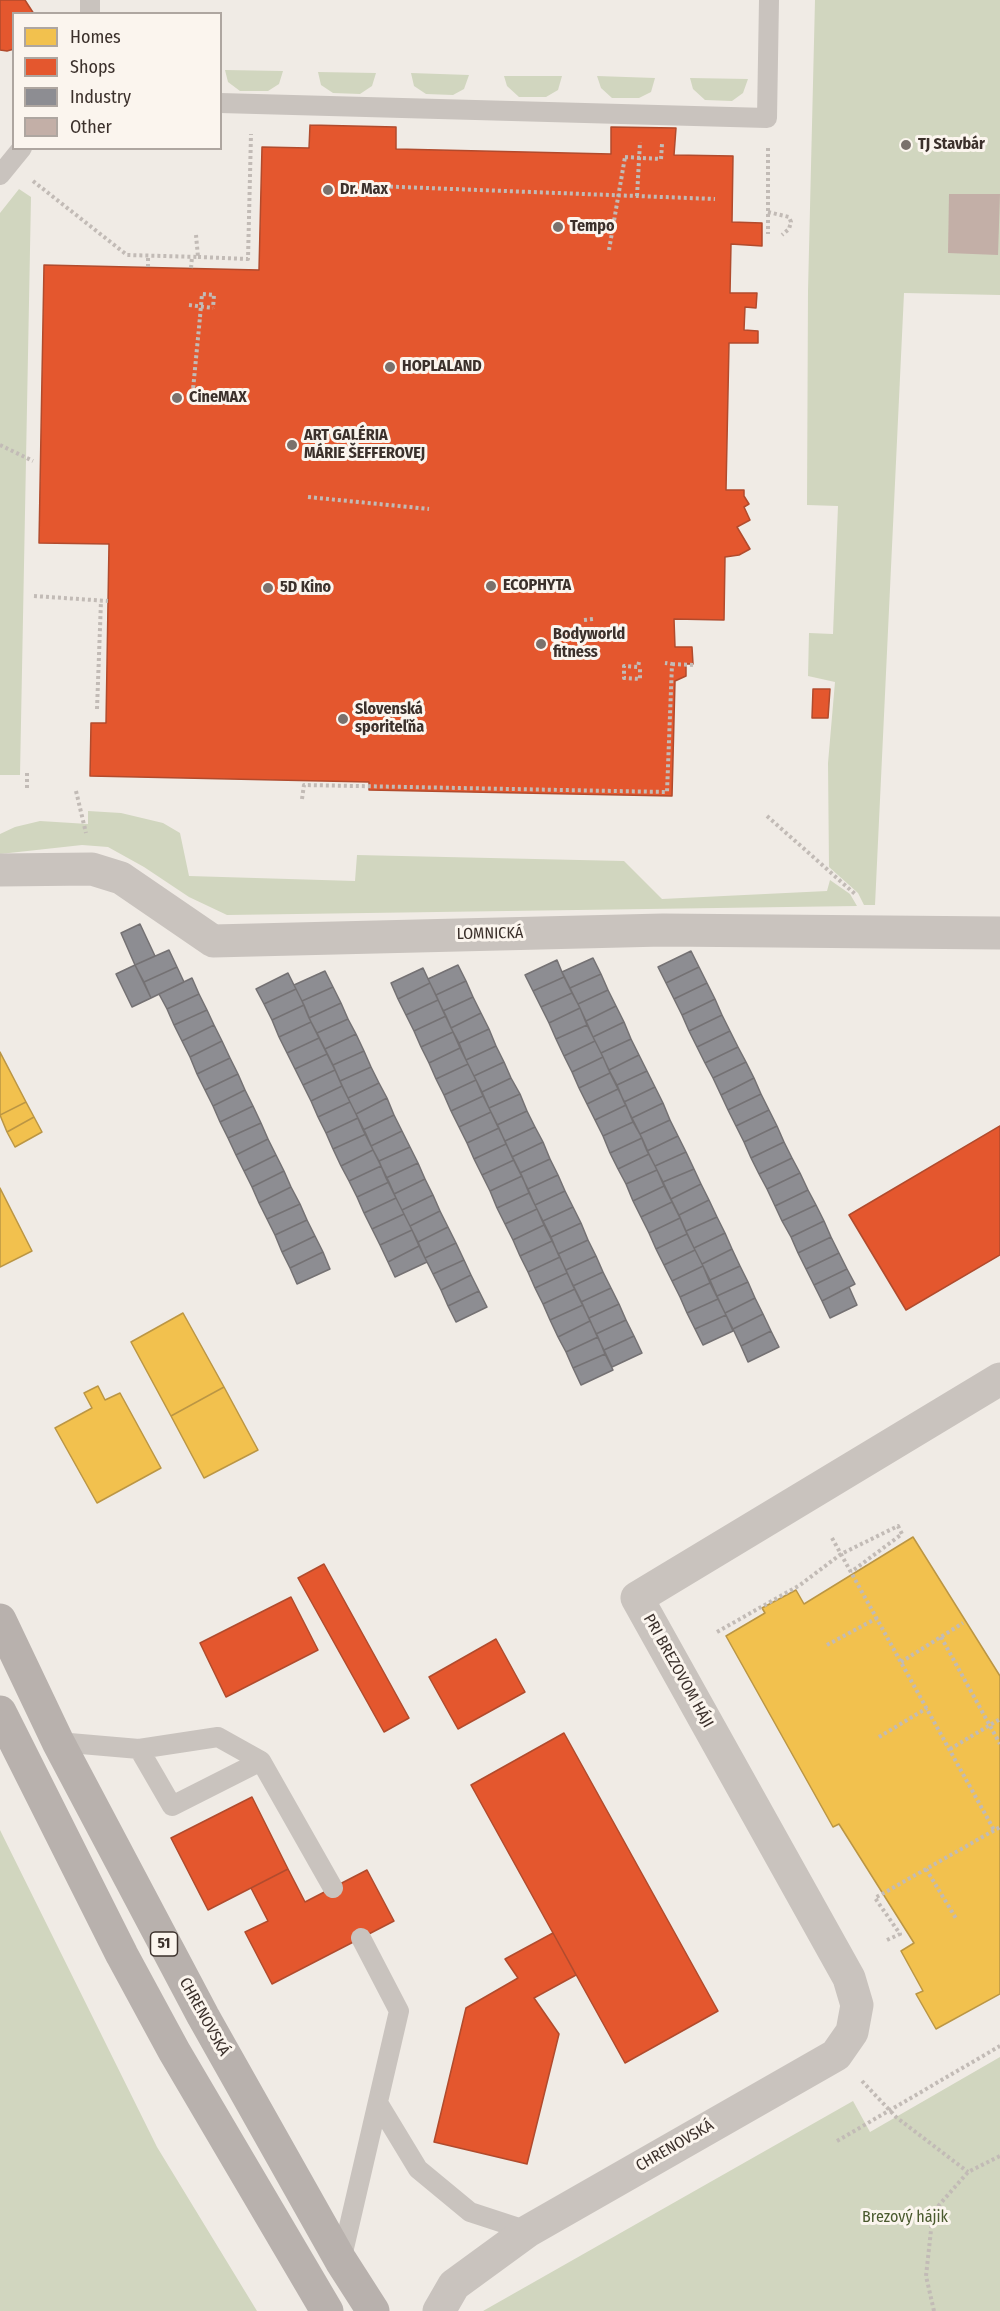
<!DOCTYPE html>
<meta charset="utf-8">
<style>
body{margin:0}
#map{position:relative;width:1000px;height:2311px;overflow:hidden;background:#f0ebe5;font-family:"Fira Sans Condensed",sans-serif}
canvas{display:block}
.legend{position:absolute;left:12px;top:12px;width:210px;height:138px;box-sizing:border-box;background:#fbf5ee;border:2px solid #aea6a0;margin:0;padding:8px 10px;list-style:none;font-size:18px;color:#3b302b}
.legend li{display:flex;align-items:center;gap:12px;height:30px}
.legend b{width:30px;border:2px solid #aea6a0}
</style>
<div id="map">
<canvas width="1000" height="2311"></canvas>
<ul class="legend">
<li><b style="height:16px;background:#f2c14e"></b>Homes</li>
<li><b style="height:16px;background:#e4572e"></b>Shops</li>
<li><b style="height:16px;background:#8d8d92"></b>Industry</li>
<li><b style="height:16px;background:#c3afa7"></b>Other</li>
</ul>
</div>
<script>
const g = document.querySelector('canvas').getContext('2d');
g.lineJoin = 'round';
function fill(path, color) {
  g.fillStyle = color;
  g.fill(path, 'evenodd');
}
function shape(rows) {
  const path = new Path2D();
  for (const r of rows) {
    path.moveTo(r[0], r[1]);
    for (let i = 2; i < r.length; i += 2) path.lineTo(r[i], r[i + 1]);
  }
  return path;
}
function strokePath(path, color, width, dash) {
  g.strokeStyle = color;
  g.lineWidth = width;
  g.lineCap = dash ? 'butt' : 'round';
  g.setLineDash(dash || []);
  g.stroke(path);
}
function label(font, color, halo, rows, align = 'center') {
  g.font = font + ' "Fira Sans Condensed",sans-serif';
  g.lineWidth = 6;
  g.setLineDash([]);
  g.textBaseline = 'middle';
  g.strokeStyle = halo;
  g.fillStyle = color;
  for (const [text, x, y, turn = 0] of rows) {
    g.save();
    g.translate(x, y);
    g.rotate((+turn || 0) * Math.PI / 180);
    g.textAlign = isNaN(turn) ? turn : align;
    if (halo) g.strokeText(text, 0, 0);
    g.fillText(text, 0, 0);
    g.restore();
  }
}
fill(shape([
 [815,0,1000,0,1000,295,904,293,875,905,864,905,858,893,829,867,828,763,835,682,808,676,809,633,833,634,838,506,807,505,808,291],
 [225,70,283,71,279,84,268,91,240,91,228,82],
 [318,72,376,73,372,86,360,94,333,93,321,85],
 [411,73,469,75,464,89,453,95,426,94,414,86],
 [504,76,562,76,558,90,546,97,519,97,507,86],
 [597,76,655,78,651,92,639,98,612,98,601,88],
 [690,78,748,79,743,93,732,101,705,100,693,89],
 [19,189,31,197,20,775,0,775,0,213],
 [88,811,121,813,163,823,180,833,189,876,355,881,357,855,624,861,662,899,827,891,830,880,850,894,857,906,227,915,189,897,144,867,108,847,82,845,0,854,0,834,15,827,40,821,88,824],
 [0,1830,157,2147,257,2311,0,2311],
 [1000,2057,1000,2311,483,2311,853,2101,870,2132]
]), '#d1d6bf');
const homes = shape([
 [0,1052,26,1102,0,1115,0,1052],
 [26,1102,34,1117,7,1132,0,1115,26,1102],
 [34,1117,42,1132,15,1147,7,1132,34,1117],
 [0,1188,32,1251,0,1267,0,1188],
 [183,1313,224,1387,171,1416,131,1342,183,1313],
 [98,1386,105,1400,120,1393,161,1468,97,1503,55,1428,92,1408,84,1393,98,1386],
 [224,1387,258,1450,204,1478,171,1416,224,1387],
 [913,1537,1000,1676,1000,1994,936,2029,916,1994,923,1991,901,1951,914,1943,839,1824,833,1827,726,1636,765,1613,762,1608,796,1590,804,1604,913,1537]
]);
fill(homes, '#f2c14e');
strokePath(homes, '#bb9644', 1.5);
const shops = shape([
 [0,0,25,0,34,14,14,14,14,49,7,51,0,50,0,0],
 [310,125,396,127,396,149,611,154,611,127,676,128,674,155,733,156,732,222,762,223,762,246,731,244,730,293,757,293,756,308,745,307,744,330,758,331,758,343,729,343,726,490,744,490,744,496,749,504,744,507,750,520,737,527,750,549,739,555,725,557,724,620,674,619,675,647,692,647,693,664,686,664,686,676,675,681,672,796,369,790,369,782,90,776,91,723,106,723,109,544,39,543,44,265,259,270,262,147,309,148,310,125],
 [813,689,830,689,828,718,812,718,813,689],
 [1000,1126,1000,1255,906,1310,849,1215,1000,1126],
 [324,1564,409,1718,384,1732,298,1578,324,1564],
 [291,1597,318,1650,226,1697,200,1643,291,1597],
 [496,1639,525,1692,458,1729,429,1677,496,1639],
 [564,1733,718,2011,625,2063,471,1785,564,1733],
 [252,1797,288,1869,208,1910,171,1838,252,1797],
 [288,1869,305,1902,367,1870,394,1921,272,1984,245,1932,268,1921,251,1888,288,1869],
 [553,1933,576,1975,534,1998,559,2034,527,2164,434,2142,466,2008,518,1978,505,1959,553,1933]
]);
fill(shops, '#e4572e');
strokePath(shops, '#b14b2d', 1.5);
const industry = shape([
 [140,924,155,956,135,965,121,933,140,924],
 [169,950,177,967,144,982,135,965,169,950],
 [691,951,699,967,666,983,658,967,691,951],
 [593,958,601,974,570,988,562,972,593,958],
 [557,960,564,977,533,991,525,975,557,960],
 [135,965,151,998,132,1007,116,974,135,965],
 [458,965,466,981,436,995,428,979,458,965],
 [177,967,184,982,151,998,144,982,177,967],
 [699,967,707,983,674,999,666,983,699,967],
 [423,968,430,983,398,999,391,983,423,968],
 [325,971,333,987,302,1001,294,985,325,971],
 [288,973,296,989,264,1004,256,989,288,973],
 [601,974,608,990,578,1004,570,988,601,974],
 [564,977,572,993,541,1007,533,991,564,977],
 [192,978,199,994,167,1009,159,994,192,978],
 [466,981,473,997,443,1011,436,995,466,981],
 [430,983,438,1000,406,1015,398,999,430,983],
 [707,983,715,999,682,1015,674,999,707,983],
 [333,987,341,1003,309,1018,302,1001,333,987],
 [296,989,304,1005,272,1020,264,1004,296,989],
 [608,990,616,1006,586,1021,578,1004,608,990],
 [572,993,580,1008,549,1023,541,1007,572,993],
 [199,994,207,1010,174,1025,167,1009,199,994],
 [473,997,481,1013,451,1028,443,1011,473,997],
 [715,999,722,1015,689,1031,682,1015,715,999],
 [438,1000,446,1016,414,1031,406,1015,438,1000],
 [341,1003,348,1019,317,1033,309,1018,341,1003],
 [304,1005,311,1022,279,1037,272,1020,304,1005],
 [616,1006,624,1022,593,1037,586,1021,616,1006],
 [580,1008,587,1025,556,1039,549,1023,580,1008],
 [207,1010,214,1025,182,1041,174,1025,207,1010],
 [481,1013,489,1029,459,1043,451,1028,481,1013],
 [722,1015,730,1031,697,1047,689,1031,722,1015],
 [446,1016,453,1032,421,1047,414,1031,446,1016],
 [348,1019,356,1034,325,1049,317,1033,348,1019],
 [311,1022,319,1038,287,1053,279,1037,311,1022],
 [624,1022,631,1039,601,1053,593,1037,624,1022],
 [214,1025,222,1041,190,1057,182,1041,214,1025],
 [587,1025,595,1041,564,1056,556,1039,587,1025],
 [489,1029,496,1046,466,1060,459,1043,489,1029],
 [730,1031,738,1047,705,1063,697,1047,730,1031],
 [453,1032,460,1048,429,1063,421,1047,453,1032],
 [356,1034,364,1051,333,1065,325,1049,356,1034],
 [319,1038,327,1054,295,1069,287,1053,319,1038],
 [631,1039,639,1055,609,1070,601,1053,631,1039],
 [222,1041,230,1058,197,1074,190,1057,222,1041],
 [595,1041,603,1057,572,1072,564,1056,595,1041],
 [496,1046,504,1062,474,1076,466,1060,496,1046],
 [738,1047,746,1062,713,1078,705,1063,738,1047],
 [460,1048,468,1064,436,1079,429,1063,460,1048],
 [364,1051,371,1067,340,1081,333,1065,364,1051],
 [327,1054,335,1070,303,1085,295,1069,327,1054],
 [639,1055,647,1071,617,1085,609,1070,639,1055],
 [603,1057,610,1073,579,1088,572,1072,603,1057],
 [230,1058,238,1074,205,1090,197,1074,230,1058],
 [504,1062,511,1078,482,1092,474,1076,504,1062],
 [746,1062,754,1078,721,1095,713,1078,746,1062],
 [468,1064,476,1080,444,1095,436,1079,468,1064],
 [371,1067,379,1083,348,1098,340,1081,371,1067],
 [335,1070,342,1086,311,1101,303,1085,335,1070],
 [647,1071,655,1087,624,1102,617,1085,647,1071],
 [610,1073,618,1089,587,1104,579,1088,610,1073],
 [238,1074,245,1090,213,1106,205,1090,238,1074],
 [511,1078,520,1094,489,1108,482,1092,511,1078],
 [754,1078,761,1094,728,1110,721,1095,754,1078],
 [476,1080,483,1096,451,1111,444,1095,476,1080],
 [379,1083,387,1098,356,1114,348,1098,379,1083],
 [342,1086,350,1102,318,1117,311,1101,342,1086],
 [655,1087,663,1103,632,1118,624,1102,655,1087],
 [618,1089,626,1105,595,1120,587,1104,618,1089],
 [245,1090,253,1106,220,1122,213,1106,245,1090],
 [520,1094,527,1111,497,1125,489,1108,520,1094],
 [761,1094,769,1110,736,1126,728,1110,761,1094],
 [483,1096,491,1112,459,1127,451,1111,483,1096],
 [387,1098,394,1115,363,1130,356,1114,387,1098],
 [350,1102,358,1118,326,1133,318,1117,350,1102],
 [663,1103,670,1120,640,1134,632,1118,663,1103],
 [626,1105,633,1122,603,1136,595,1120,626,1105],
 [253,1106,261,1123,228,1138,220,1122,253,1106],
 [769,1110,777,1126,744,1142,736,1126,769,1110],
 [527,1111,535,1127,505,1141,497,1125,527,1111],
 [491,1112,499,1128,467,1143,459,1127,491,1112],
 [394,1115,402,1131,371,1146,363,1130,394,1115],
 [358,1118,366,1134,333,1149,326,1133,358,1118],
 [670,1120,678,1136,647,1151,640,1134,670,1120],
 [633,1122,642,1138,610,1153,603,1136,633,1122],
 [261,1123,268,1139,236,1155,228,1138,261,1123],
 [777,1126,784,1142,751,1158,744,1142,777,1126],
 [535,1127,543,1142,512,1157,505,1141,535,1127],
 [499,1128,506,1144,474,1159,467,1143,499,1128],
 [402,1131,410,1147,379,1161,371,1146,402,1131],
 [366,1134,373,1150,341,1166,333,1149,366,1134],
 [678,1136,686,1152,655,1166,647,1151,678,1136],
 [642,1138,649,1154,618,1169,610,1153,642,1138],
 [268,1139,276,1155,244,1171,236,1155,268,1139],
 [543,1142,550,1159,520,1173,512,1157,543,1142],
 [784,1142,792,1158,759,1174,751,1158,784,1142],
 [506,1144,514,1160,482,1175,474,1159,506,1144],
 [410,1147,418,1163,386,1178,379,1161,410,1147],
 [373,1150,381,1166,349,1181,341,1166,373,1150],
 [686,1152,694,1169,663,1182,655,1166,686,1152],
 [649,1154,657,1170,626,1184,618,1169,649,1154],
 [276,1155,284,1171,252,1187,244,1171,276,1155],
 [792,1158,800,1173,767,1189,759,1174,792,1158],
 [550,1159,558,1175,528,1189,520,1173,550,1159],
 [514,1160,522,1176,490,1191,482,1175,514,1160],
 [418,1163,425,1179,394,1194,386,1178,418,1163],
 [381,1166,389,1182,357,1197,349,1181,381,1166],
 [694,1169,701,1184,671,1199,663,1182,694,1169],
 [657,1170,664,1186,633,1201,626,1184,657,1170],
 [284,1171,291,1187,259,1203,252,1187,284,1171],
 [800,1173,808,1190,775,1206,767,1189,800,1173],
 [558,1175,565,1191,535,1205,528,1189,558,1175],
 [522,1176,529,1193,497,1208,490,1191,522,1176],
 [425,1179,433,1195,402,1210,394,1194,425,1179],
 [389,1182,396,1198,364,1213,357,1197,389,1182],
 [701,1184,709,1200,679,1215,671,1199,701,1184],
 [664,1186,672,1202,641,1217,633,1201,664,1186],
 [291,1187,300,1204,267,1219,259,1203,291,1187],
 [808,1190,816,1205,782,1221,775,1206,808,1190],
 [565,1191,573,1207,543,1221,535,1205,565,1191],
 [529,1193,537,1209,505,1224,497,1208,529,1193],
 [433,1195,440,1211,410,1226,402,1210,433,1195],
 [396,1198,404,1214,372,1229,364,1213,396,1198],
 [709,1200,717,1217,686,1231,679,1215,709,1200],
 [672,1202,680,1218,649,1233,641,1217,672,1202],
 [300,1204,307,1220,275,1235,267,1219,300,1204],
 [816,1205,824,1221,791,1237,782,1221,816,1205],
 [573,1207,581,1223,551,1237,543,1221,573,1207],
 [537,1209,544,1225,513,1240,505,1224,537,1209],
 [440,1211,448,1227,418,1242,410,1226,440,1211],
 [404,1214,412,1230,380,1245,372,1229,404,1214],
 [717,1217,725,1233,694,1248,686,1231,717,1217],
 [680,1218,687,1234,656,1249,649,1233,680,1218],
 [307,1220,315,1236,282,1252,275,1235,307,1220],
 [824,1221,831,1237,798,1253,791,1237,824,1221],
 [581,1223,588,1240,558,1254,551,1237,581,1223],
 [544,1225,552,1241,520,1256,513,1240,544,1225],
 [448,1227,456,1243,425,1258,418,1242,448,1227],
 [412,1230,419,1246,388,1262,380,1245,412,1230],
 [725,1233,732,1249,702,1264,694,1248,725,1233],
 [687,1234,695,1250,664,1265,656,1249,687,1234],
 [315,1236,323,1252,290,1268,282,1252,315,1236],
 [831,1237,839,1253,806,1269,798,1253,831,1237],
 [588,1240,596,1256,566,1270,558,1254,588,1240],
 [552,1241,560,1257,528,1272,520,1256,552,1241],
 [456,1243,464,1260,433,1274,425,1258,456,1243],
 [419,1246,427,1262,395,1277,388,1262,419,1246],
 [732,1249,740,1266,710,1280,702,1264,732,1249],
 [695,1250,703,1266,672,1281,664,1265,695,1250],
 [323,1252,330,1269,297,1284,290,1268,323,1252],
 [839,1253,847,1269,814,1285,806,1269,839,1253],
 [596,1256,603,1272,573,1286,566,1270,596,1256],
 [560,1257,567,1273,535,1288,528,1272,560,1257],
 [464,1260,471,1275,441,1290,433,1274,464,1260],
 [703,1266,710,1283,680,1297,672,1281,703,1266],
 [740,1266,748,1282,717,1296,710,1280,740,1266],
 [847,1269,855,1284,822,1301,814,1285,847,1269],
 [603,1272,611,1288,581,1302,573,1286,603,1272],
 [567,1273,575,1289,543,1304,535,1288,567,1273],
 [471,1275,479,1291,448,1306,441,1290,471,1275],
 [748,1282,755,1298,725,1313,717,1296,748,1282],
 [710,1283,718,1299,687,1313,680,1297,710,1283],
 [849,1287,857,1305,830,1318,822,1301,849,1287],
 [611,1288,619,1304,589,1318,581,1302,611,1288],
 [575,1289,583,1305,550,1320,543,1304,575,1289],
 [479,1291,487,1307,456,1322,448,1306,479,1291],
 [755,1298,763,1314,733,1329,725,1313,755,1298],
 [718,1299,726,1315,695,1329,687,1313,718,1299],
 [619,1304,626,1320,596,1334,589,1318,619,1304],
 [583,1305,590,1321,558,1337,550,1320,583,1305],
 [763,1314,771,1331,741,1346,733,1329,763,1314],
 [726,1315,733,1331,703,1345,695,1329,726,1315],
 [626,1320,634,1336,604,1350,596,1334,626,1320],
 [590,1321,598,1337,566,1352,558,1337,590,1321],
 [771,1331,779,1347,748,1362,741,1346,771,1331],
 [634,1336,642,1353,612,1367,604,1350,634,1336],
 [598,1337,605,1354,573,1368,566,1352,598,1337],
 [605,1354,613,1370,581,1385,573,1368,605,1354]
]);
fill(industry, '#8d8d92');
strokePath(industry, '#747173', 1.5);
fill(shape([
 [949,194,1000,194,998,255,948,253]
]), '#c3afa7');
strokePath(shape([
 [768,148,768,234],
 [661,159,662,144],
 [33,181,127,255,198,257,196,235],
 [348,185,715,199],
 [637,196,640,142],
 [768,212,789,217,791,222,789,229,782,235],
 [609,250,625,157],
 [198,257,248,259,251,134],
 [148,267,148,255],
 [191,268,192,257],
 [189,305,213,308],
 [192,400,200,317],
 [0,445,33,461],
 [308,497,429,509],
 [34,596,108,601],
 [584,620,593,619],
 [639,662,638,667,624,666,624,678,640,679,640,669],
 [672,664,694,665],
 [97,709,101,601],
 [27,773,27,791],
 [76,791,86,833],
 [302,799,304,785,667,792,672,664,665,663],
 [767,816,855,894],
 [832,1538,994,1830],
 [717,1632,800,1585,841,1554,898,1526,902,1534,851,1572],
 [941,1637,1000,1744],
 [827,1645,877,1618],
 [901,1662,963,1623],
 [879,1737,927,1708],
 [950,1749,1000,1719],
 [926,1869,957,1920],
 [887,1940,900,1934,875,1898,1000,1827],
 [862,2081,896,2117,968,2172],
 [837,2141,1000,2046],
 [934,2311,926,2276,933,2212,968,2172,1000,2156]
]), '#c2bbb6', 4, [3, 3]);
strokePath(shape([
 [90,0,90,14],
 [220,103,767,118,769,0],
 [0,175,22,148],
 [58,1742,139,1749,218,1737,261,1761,333,1888],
 [139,1749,172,1806,261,1761],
 [378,2103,418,2169,470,2212,528,2231],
 [341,2261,399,2011,361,1938]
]), '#c9c3be', 20);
strokePath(shape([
 [0,870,92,869,121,878,213,941,663,930,1000,933],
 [439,2311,454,2285,528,2231,836,2055,852,2032,857,2005,849,1978,637,1598,1000,1379]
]), '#c9c3be', 33);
strokePath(shape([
 [0,1620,58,1742,203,2016,341,2261,373,2311],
 [0,1712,122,1955,174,2051,327,2311]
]), '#b8b1ad', 33);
strokePath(shape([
 [625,157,661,159],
 [200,317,202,294,214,295,213,308]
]), '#c2bbb6', 4, [3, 3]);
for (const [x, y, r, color] of [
 [906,145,6,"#7a716c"],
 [328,190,6,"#7a716c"],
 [558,227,6,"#7a716c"],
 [390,367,6,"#7a716c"],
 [177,398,6,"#7a716c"],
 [292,445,6,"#7a716c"],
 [491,586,6,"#7a716c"],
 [268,588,6,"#7a716c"],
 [541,644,6,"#7a716c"],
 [343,719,6,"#7a716c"]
]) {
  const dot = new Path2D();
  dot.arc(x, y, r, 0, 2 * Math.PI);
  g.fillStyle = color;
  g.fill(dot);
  strokePath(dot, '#fbf5ee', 2);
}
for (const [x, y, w] of [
 [164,1944,27]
]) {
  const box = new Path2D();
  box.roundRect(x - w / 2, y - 12, w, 24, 4.5);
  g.fillStyle = '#fbf5ee';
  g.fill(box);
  strokePath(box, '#3b302b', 1.5);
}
label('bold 15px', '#3b302b', null, [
 ["51",164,1944]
]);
label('bold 16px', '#3b302b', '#fbf5ee', [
 ["TJ Stavbár",918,145],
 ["Dr. Max",340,190],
 ["Tempo",570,227],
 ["HOPLALAND",402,367],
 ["CineMAX",189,398],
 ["ART GALÉRIA",304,436],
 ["MÁRIE ŠEFFEROVEJ",304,454],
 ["ECOPHYTA",503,586],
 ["5D Kino",280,588],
 ["Bodyworld",553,635],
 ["fitness",553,653],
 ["Slovenská",355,710],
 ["sporiteľňa",355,728]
], 'left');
label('16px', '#3b302b', '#fbf5ee', [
 ["LOMNICKÁ",490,934,-1],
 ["PRI BREZOVOM HÁJI",678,1671,61],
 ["CHRENOVSKÁ",204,2017,61],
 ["CHRENOVSKÁ",675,2146,-30]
]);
label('16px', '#4a5a2e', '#fbf5ee', [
 ["Brezový hájik",905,2218]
]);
</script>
